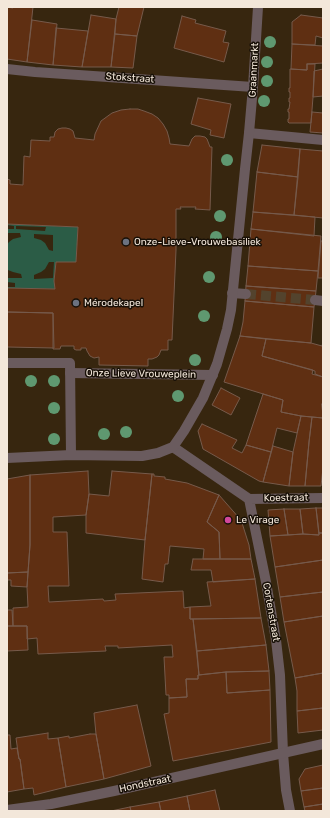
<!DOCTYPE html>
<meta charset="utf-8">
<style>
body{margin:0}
#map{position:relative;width:330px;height:818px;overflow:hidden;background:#37260f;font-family:Rubik,sans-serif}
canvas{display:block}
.frame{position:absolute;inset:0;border:8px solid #f3e7da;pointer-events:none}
</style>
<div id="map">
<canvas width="330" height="818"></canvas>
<div class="frame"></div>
</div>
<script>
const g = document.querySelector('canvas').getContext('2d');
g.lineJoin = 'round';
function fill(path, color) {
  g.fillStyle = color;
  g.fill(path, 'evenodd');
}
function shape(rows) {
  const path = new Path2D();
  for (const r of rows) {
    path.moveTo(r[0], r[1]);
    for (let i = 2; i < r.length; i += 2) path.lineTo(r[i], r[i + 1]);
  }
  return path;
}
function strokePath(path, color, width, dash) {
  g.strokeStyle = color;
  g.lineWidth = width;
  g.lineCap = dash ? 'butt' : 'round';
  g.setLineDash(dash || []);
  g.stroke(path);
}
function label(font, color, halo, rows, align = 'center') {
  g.font = font + ' Rubik,sans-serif';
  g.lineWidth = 3;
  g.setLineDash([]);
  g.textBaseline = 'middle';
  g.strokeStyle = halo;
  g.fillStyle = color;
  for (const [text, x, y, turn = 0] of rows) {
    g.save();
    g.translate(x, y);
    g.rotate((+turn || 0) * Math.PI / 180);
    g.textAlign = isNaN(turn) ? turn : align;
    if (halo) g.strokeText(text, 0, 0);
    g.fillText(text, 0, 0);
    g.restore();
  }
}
fill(shape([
 [7,224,78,227,76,262,56,262,54,281,55,289,7,288,7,287,15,287,15,283,7,282,7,278,22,278,21,274,13,272,8,270,7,268,7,245,9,242,13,239,21,237,20,233,7,233,7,229,14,229,14,226,7,225],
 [16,226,46,227,45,231,16,229],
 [34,234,53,235,53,251,49,250,45,243,41,240,34,238],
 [49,262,54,262,53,278,34,279,34,275,41,272,45,269]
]), '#2b5c46');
const building = shape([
 [7,7,13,8,13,7,33,7,27,62,7,59,7,7],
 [119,7,144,7,137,36,115,34,116,19,119,7],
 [91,15,116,19,111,67,82,67,91,15],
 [301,15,323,18,323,38,316,36,315,45,292,44,292,22,301,15],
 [182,16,196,20,195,23,226,31,223,42,229,43,224,62,174,48,182,16],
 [32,20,57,24,53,65,27,62,32,20],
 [56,28,88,31,82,67,53,65,56,28],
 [115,34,137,36,133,68,111,67,115,34],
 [292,44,323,46,323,63,307,64,307,70,291,69,292,44],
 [307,64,315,64,313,97,311,123,289,123,288,122,288,119,289,119,289,112,288,112,288,109,289,109,290,102,289,102,289,98,290,98,290,92,289,92,289,88,290,88,290,69,307,70,307,64],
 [323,69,323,96,313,97,314,71,323,69],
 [198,98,231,104,224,138,210,135,211,130,191,124,198,98],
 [130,109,138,109,144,111,152,114,158,118,163,124,167,131,169,138,170,144,189,146,192,139,195,136,200,136,205,137,207,139,210,147,212,147,210,210,195,209,196,207,180,207,181,209,176,209,176,250,172,340,168,340,168,350,161,350,159,355,157,357,152,359,148,359,148,366,99,365,99,357,94,358,90,356,87,351,86,348,81,348,81,350,76,350,74,349,74,346,61,346,60,349,53,349,53,313,7,312,7,288,55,289,54,281,56,262,76,262,78,227,7,224,7,179,10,180,10,184,23,185,24,156,30,157,31,140,50,141,50,137,54,137,55,132,58,129,62,128,66,128,70,129,73,131,75,138,94,140,95,134,101,121,112,113,121,110,130,109],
 [312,112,323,113,323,133,310,132,312,112],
 [262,145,300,149,298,177,257,172,262,145],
 [300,149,323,151,323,218,294,215,300,149],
 [257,172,298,177,294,215,253,212,257,172],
 [253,212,315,217,314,236,251,229,253,212],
 [251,229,321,236,318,271,248,266,251,229],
 [321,241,323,241,323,278,318,278,321,241],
 [248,266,318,271,316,291,246,286,248,266],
 [246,286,316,291,314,307,245,301,246,286],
 [245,301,314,307,311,343,240,336,243,322,245,301],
 [7,312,53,313,54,348,7,347,7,312],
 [240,336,266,339,262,356,313,370,312,374,323,377,323,404,322,404,323,418,301,416,281,412,283,400,224,382,240,336],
 [266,339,311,343,322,346,323,342,323,377,315,374,315,371,262,356,266,339],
 [221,388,240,398,231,415,212,405,221,388],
 [263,394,283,400,281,412,301,416,297,433,277,428,271,452,246,445,263,394],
 [322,404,323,404,323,468,321,486,305,486,309,442,312,417,323,418,322,404],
 [301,416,312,417,309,442,305,486,289,486,293,452,301,416],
 [202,424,237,440,232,448,242,453,246,445,271,452,263,482,259,481,203,449,198,431,202,424],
 [273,446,293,452,289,486,263,482,273,446],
 [88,471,89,494,86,515,53,517,53,532,67,532,69,586,48,586,49,602,103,599,104,601,116,600,115,594,183,591,184,608,190,607,190,619,193,619,199,675,198,675,198,679,186,679,187,697,169,698,169,695,166,695,164,657,173,657,172,645,118,648,118,646,105,646,106,651,38,654,37,638,27,639,27,626,13,626,13,608,28,607,27,587,30,545,30,475,88,471],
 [112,471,152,474,145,540,86,533,86,515,89,494,109,496,112,471],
 [152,474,154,474,154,476,165,477,165,479,187,483,219,495,207,522,219,532,220,559,203,559,204,549,170,546,168,564,165,564,163,582,142,579,145,540,152,474],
 [30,475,30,545,28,572,7,573,7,479,30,475],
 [219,495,240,519,243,526,249,545,251,559,220,559,219,532,207,522,219,495],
 [316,508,323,508,323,533,319,533,316,508],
 [316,508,319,535,303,534,300,509,316,508],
 [284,509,300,509,303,534,288,535,284,509],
 [284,509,288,535,270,536,268,510,284,509],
 [319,533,323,533,323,560,275,567,270,536,303,534,319,535,319,533],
 [193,559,251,559,255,579,213,582,211,570,191,570,193,559],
 [323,560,323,592,280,597,275,567,323,560],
 [28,572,27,587,11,586,11,580,7,580,7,573,28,572],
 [255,579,261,618,190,619,190,607,211,606,207,582,255,579],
 [323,592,323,616,284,622,280,597,323,592],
 [7,610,12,610,13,626,7,626,7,610],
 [323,616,323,673,295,678,284,622,323,616],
 [261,618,266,645,197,651,193,619,261,618],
 [7,626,27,626,28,650,7,651,7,626],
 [266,645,269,671,226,672,199,675,197,651,266,645],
 [269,671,270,690,227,693,226,672,269,671],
 [226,672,227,693,270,690,271,742,173,761,164,714,169,713,169,698,187,697,186,679,198,679,198,675,226,672],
 [323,673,323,708,297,711,297,691,295,678,323,673],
 [137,705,151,766,104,779,96,734,94,713,137,705],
 [323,708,323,730,298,733,297,711,323,708],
 [48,733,48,739,58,738,66,787,34,795,33,788,24,789,20,759,19,759,16,738,48,733],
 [90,734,96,734,104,779,66,787,58,738,69,736,69,738,90,734],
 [7,735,10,735,11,749,17,748,19,759,20,759,24,789,7,792,7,735],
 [323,765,323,788,301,791,299,779,305,769,323,765],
 [323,788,323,804,304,807,301,791,323,788],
 [215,790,220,811,190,811,187,796,215,790],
 [187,796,190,811,161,811,159,802,187,796],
 [159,802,161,811,131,811,130,807,159,802],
 [323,804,323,811,305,811,304,807,323,804],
 [130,807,131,811,111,811,130,807]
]);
fill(building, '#5f2f12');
strokePath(building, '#765a4b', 1);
strokePath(shape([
 [246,294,315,300]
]), '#53432d', 10, [10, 5]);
strokePath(shape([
 [7,69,35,72,253,87],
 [249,133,323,140],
 [232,293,246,294],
 [315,300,323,301],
 [70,373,213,375],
 [173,447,249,499,266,582,276,640,280,675,283,753],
 [249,499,323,498]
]), '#6a5b5e', 10);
strokePath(shape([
 [7,363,70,363,71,455],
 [7,458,71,455,142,456,158,453,173,447,184,431,203,398,217,364,227,329,231,310,245,169,249,133,253,87,258,7],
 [283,753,286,790,290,811]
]), '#6a5b5e', 10);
strokePath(shape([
 [7,810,51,804,114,791,323,744]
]), '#6a5b5e', 10);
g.fillStyle = '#5f9870';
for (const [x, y] of [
 [270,42],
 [267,62],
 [267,81],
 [264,101],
 [227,160],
 [220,216],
 [216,237],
 [209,277],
 [204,316],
 [195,360],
 [31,381],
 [54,381],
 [178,396],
 [54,408],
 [126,432],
 [104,434],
 [54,439]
]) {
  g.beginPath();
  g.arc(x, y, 6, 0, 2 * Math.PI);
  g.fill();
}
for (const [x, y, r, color] of [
 [126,242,4,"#6b7280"],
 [76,303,4,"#6b7280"],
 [228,520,4,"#d1479c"]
]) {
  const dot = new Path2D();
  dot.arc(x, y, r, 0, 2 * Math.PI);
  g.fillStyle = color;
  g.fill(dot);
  strokePath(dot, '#181007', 1.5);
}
label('10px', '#f3e7da', '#181007', [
 ["Graanmarkt",254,70,-87],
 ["Stokstraat",130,78,4],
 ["Onze Lieve Vrouweplein",141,374,1],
 ["Koestraat",286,498,-1],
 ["Cortenstraat",271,612,80],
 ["Hondstraat",145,784,-12]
]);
label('10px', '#f3e7da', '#181007', [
 ["Onze-Lieve-Vrouwebasiliek",134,242],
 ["Mérodekapel",84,303],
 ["Le Virage",236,520]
], 'left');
</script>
